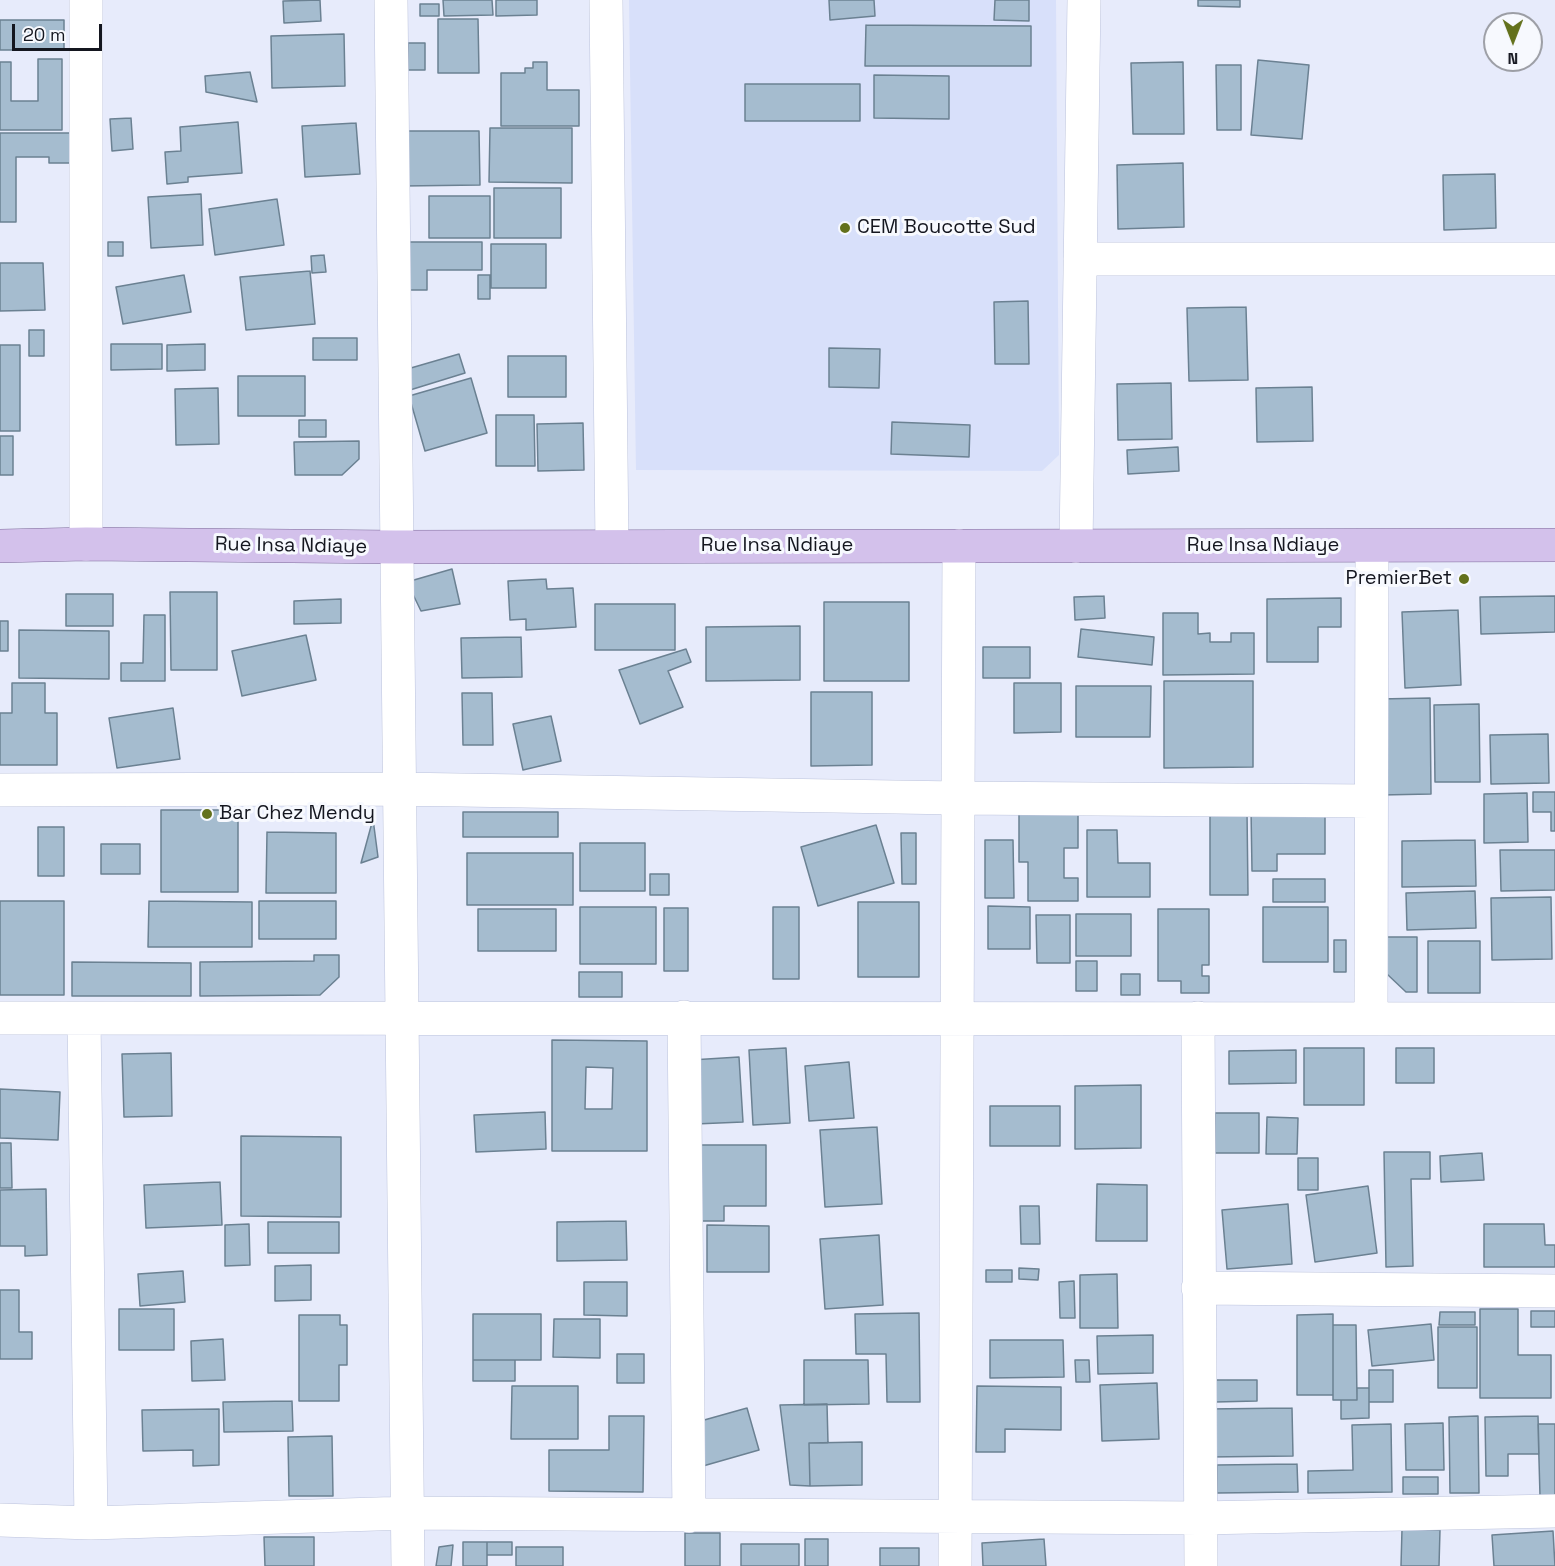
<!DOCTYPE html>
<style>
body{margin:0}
#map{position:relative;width:1555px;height:1566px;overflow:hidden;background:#e7ebfb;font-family:"Space Grotesk",sans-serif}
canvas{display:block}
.north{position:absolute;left:1483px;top:12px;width:60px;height:60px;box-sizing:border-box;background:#f7f9fe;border:2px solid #9c9ea5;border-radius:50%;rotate:180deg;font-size:16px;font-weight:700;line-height:24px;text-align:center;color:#14161f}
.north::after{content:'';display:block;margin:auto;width:21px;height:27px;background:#63711c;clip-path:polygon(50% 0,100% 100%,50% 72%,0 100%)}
.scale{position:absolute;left:12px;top:24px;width:90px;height:27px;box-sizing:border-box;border:3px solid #14161f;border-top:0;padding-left:8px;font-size:18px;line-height:21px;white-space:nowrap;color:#14161f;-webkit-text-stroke:4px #f7f9fe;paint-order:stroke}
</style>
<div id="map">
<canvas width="1555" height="1566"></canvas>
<div class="north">N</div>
<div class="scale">20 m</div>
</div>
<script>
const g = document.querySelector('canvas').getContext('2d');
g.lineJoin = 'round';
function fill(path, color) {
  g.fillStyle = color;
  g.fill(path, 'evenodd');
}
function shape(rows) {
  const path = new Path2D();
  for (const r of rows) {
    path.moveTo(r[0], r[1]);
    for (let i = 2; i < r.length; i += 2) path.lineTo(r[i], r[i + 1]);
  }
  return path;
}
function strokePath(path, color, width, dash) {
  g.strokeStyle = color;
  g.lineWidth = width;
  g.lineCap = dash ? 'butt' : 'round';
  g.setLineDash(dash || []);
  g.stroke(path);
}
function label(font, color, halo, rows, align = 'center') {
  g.font = font + ' "Space Grotesk",sans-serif';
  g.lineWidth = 6;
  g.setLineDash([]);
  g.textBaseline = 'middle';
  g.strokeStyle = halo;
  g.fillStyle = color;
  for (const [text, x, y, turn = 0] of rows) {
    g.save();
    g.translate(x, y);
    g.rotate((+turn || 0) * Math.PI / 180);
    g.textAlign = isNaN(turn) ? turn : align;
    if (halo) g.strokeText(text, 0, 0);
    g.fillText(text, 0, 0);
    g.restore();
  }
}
fill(shape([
 [629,0,1056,0,1059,455,1042,471,636,470]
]), '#d8e0fa');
const building = shape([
 [320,0,321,21,284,23,283,1,320,0],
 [443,0,492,0,493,15,444,16,443,0],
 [496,0,537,0,537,15,496,16,496,0],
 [829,0,874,0,875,16,830,20,829,0],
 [995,0,1029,0,1029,21,994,20,995,0],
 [1198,0,1240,0,1240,7,1198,6,1198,0],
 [420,4,439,4,439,16,420,16,420,4],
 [438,19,478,19,479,73,438,73,438,19],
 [0,20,64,20,64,50,0,50,0,20],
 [866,25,1031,26,1031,66,865,66,866,25],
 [344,34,345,86,272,88,271,36,344,34],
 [408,43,425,43,425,70,408,70,408,43],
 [38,59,62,59,62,130,0,130,0,62,11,62,11,101,38,101,38,59],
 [1258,60,1309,65,1302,139,1251,135,1258,60],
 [533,62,547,62,547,90,579,90,579,126,501,126,501,73,525,73,525,68,533,68,533,62],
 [1183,62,1184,134,1133,134,1131,63,1183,62],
 [1216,65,1241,65,1241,130,1217,130,1216,65],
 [250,72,257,102,206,92,205,76,250,72],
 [874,75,949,76,949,119,874,118,874,75],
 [745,84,860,84,860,121,745,121,745,84],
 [131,118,133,149,112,151,110,119,131,118],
 [238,122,242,173,188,177,188,182,167,184,165,152,181,151,180,127,238,122],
 [356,123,360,174,305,177,302,126,356,123],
 [490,128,572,128,572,183,489,182,490,128],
 [402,131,479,131,480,185,403,186,402,131],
 [0,133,72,133,72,163,49,163,49,157,16,157,16,222,0,222,0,133],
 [1183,163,1184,227,1118,229,1117,165,1183,163],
 [1495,174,1496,228,1444,230,1443,175,1495,174],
 [494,188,561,188,561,238,494,238,494,188],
 [201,194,203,245,151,248,148,197,201,194],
 [429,196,490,196,490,238,429,238,429,196],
 [277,199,284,245,215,255,209,209,277,199],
 [108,242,123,242,123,256,108,256,108,242],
 [402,242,482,242,482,270,427,270,427,290,402,290,402,242],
 [491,244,546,244,546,288,491,288,491,244],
 [324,255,326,272,312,273,311,256,324,255],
 [0,263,43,263,45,310,0,311,0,263],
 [310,271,315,324,246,330,240,277,310,271],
 [184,275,191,312,123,324,116,287,184,275],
 [478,275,490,275,490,299,478,299,478,275],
 [1028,301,1029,364,995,364,994,302,1028,301],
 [1246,307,1248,380,1189,381,1187,308,1246,307],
 [29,330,44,330,44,356,29,356,29,330],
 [313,338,357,338,357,360,313,360,313,338],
 [111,344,162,344,162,369,111,370,111,344],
 [205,344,205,370,167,371,167,345,205,344],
 [0,345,20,345,20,431,0,431,0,345],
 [829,348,880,349,879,388,829,387,829,348],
 [459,354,465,373,410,390,404,370,459,354],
 [508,356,566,356,566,397,508,397,508,356],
 [238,376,305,376,305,416,238,416,238,376],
 [471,378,487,433,425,451,409,396,471,378],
 [1171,383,1172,439,1118,440,1117,384,1171,383],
 [1312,387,1313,441,1257,442,1256,388,1312,387],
 [218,388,219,444,176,445,175,389,218,388],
 [496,415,534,415,535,466,496,466,496,415],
 [299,420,326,420,326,437,299,437,299,420],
 [892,422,970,425,969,457,891,454,892,422],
 [583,423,584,470,538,471,537,424,583,423],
 [0,436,13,436,13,475,0,475,0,436],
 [359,441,359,459,342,475,295,475,294,442,359,441],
 [1178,447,1179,471,1128,474,1127,450,1178,447],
 [452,569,460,604,421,611,407,582,452,569],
 [546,579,547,589,573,588,576,627,526,630,526,619,510,620,508,581,546,579],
 [170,592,217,592,217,670,171,670,170,592],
 [66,594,113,594,113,626,66,626,66,594],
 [1104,596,1105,618,1075,620,1074,597,1104,596],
 [1555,596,1555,632,1481,634,1480,597,1555,596],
 [1341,598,1341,627,1318,627,1318,662,1267,662,1267,599,1341,598],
 [341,599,341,623,294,624,294,601,341,599],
 [824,602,909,602,909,681,824,681,824,602],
 [595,604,675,604,675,650,595,650,595,604],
 [1458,610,1461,685,1405,688,1402,612,1458,610],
 [1163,613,1198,613,1198,634,1210,633,1210,642,1231,642,1231,633,1254,633,1254,674,1163,675,1163,613],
 [144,615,165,615,165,681,121,681,121,663,143,663,144,615],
 [0,621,8,621,8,651,0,651,0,621],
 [800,626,800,680,706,681,706,627,800,626],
 [1081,629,1154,637,1152,665,1078,657,1081,629],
 [19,630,109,631,109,679,19,678,19,630],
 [306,635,316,680,242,696,232,651,306,635],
 [521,637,522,677,462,678,461,638,521,637],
 [983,647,1030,647,1030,678,983,678,983,647],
 [686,649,691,662,668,671,683,707,640,724,619,670,686,649],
 [1164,681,1253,681,1253,767,1164,768,1164,681],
 [12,683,45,683,45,713,57,713,57,765,0,765,0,713,12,713,12,683],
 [1014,683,1061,683,1061,732,1014,733,1014,683],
 [1076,686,1151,686,1150,737,1076,737,1076,686],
 [811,692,872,692,872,765,811,766,811,692],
 [462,693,492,693,493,745,463,745,462,693],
 [1430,698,1431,794,1381,795,1379,699,1430,698],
 [1479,704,1480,782,1435,782,1434,705,1479,704],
 [173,708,180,759,117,768,109,718,173,708],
 [551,716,561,761,523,770,513,724,551,716],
 [1548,734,1549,783,1491,784,1490,735,1548,734],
 [1533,792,1555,792,1555,831,1551,831,1551,812,1533,812,1533,792],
 [1527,793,1528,842,1484,843,1484,794,1527,793],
 [1078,806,1078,848,1064,848,1064,878,1078,878,1078,901,1028,901,1028,862,1019,862,1019,807,1078,806],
 [1251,809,1325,809,1325,854,1277,854,1277,871,1252,871,1251,809],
 [161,810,238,810,238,892,161,892,161,810],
 [1247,811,1248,895,1210,895,1210,812,1247,811],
 [463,812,558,812,558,837,463,837,463,812],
 [373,819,378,857,361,863,373,819],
 [876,825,894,883,818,906,801,847,876,825],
 [38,827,64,827,64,876,38,876,38,827],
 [1087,830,1117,830,1118,863,1150,863,1150,897,1087,897,1087,830],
 [267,832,336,833,336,893,266,893,267,832],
 [901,833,916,833,916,884,902,884,901,833],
 [985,840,1013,840,1014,898,985,898,985,840],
 [1475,840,1476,886,1402,887,1402,841,1475,840],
 [580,843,645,843,645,891,580,891,580,843],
 [101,844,140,844,140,874,101,874,101,844],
 [1500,850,1555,850,1555,890,1501,891,1500,850],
 [467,853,573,853,573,905,467,905,467,853],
 [650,874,669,874,669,895,650,895,650,874],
 [1273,879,1325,879,1325,902,1273,902,1273,879],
 [1475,891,1476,928,1407,930,1406,893,1475,891],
 [1551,897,1552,959,1492,960,1491,898,1551,897],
 [0,901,64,901,64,995,0,995,0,901],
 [149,901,252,902,252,947,148,947,149,901],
 [259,901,336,901,336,939,259,939,259,901],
 [858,902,919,902,919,977,858,977,858,902],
 [988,906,1030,907,1030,949,988,949,988,906],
 [580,907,656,907,656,964,580,964,580,907],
 [773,907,799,907,799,979,773,979,773,907],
 [1263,907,1328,907,1328,962,1263,962,1263,907],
 [664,908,688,908,688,971,664,971,664,908],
 [478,909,556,909,556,951,478,951,478,909],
 [1158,909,1209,909,1209,965,1202,965,1202,976,1209,976,1209,993,1181,993,1181,981,1158,981,1158,909],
 [1076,914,1131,914,1131,956,1076,956,1076,914],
 [1036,915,1070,915,1070,963,1037,963,1036,915],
 [1387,937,1417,937,1417,992,1406,992,1387,974,1387,937],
 [1334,940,1346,940,1346,972,1334,972,1334,940],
 [1428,941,1480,941,1480,993,1428,993,1428,941],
 [314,955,339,955,339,977,320,995,200,996,200,962,314,961,314,955],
 [1076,961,1097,961,1097,991,1076,991,1076,961],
 [72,962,191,963,191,996,72,996,72,962],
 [579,972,622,972,622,997,579,997,579,972],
 [1121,974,1140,974,1140,995,1121,995,1121,974],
 [552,1040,647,1041,647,1151,552,1151,552,1040],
 [586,1067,613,1068,612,1109,585,1109,586,1067],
 [786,1048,790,1123,753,1125,749,1050,786,1048],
 [1304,1048,1364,1048,1364,1105,1304,1105,1304,1048],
 [1396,1048,1434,1048,1434,1083,1396,1083,1396,1048],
 [1296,1050,1296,1083,1229,1084,1229,1051,1296,1050],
 [171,1053,172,1116,124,1117,122,1054,171,1053],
 [739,1057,743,1122,695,1124,691,1060,739,1057],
 [849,1062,854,1118,809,1121,805,1066,849,1062],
 [1141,1085,1141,1148,1075,1149,1075,1086,1141,1085],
 [0,1089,60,1092,58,1140,0,1138,0,1089],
 [990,1106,1060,1106,1060,1146,990,1146,990,1106],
 [545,1112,546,1149,476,1152,474,1115,545,1112],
 [1215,1113,1259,1113,1259,1153,1215,1153,1215,1113],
 [1267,1117,1298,1118,1297,1154,1266,1154,1267,1117],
 [877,1127,882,1204,825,1207,820,1130,877,1127],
 [241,1136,341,1137,341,1217,241,1216,241,1136],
 [0,1143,11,1143,12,1188,0,1188,0,1143],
 [697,1145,766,1145,766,1206,724,1206,724,1221,697,1221,697,1145],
 [1384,1152,1430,1152,1430,1179,1411,1179,1413,1266,1386,1267,1384,1152],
 [1482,1153,1484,1180,1441,1182,1440,1156,1482,1153],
 [1298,1158,1318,1158,1318,1190,1298,1190,1298,1158],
 [220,1182,222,1225,146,1228,144,1185,220,1182],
 [1097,1184,1147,1185,1147,1241,1096,1241,1097,1184],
 [1368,1186,1377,1253,1315,1262,1306,1195,1368,1186],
 [46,1189,47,1255,25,1256,25,1246,0,1246,0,1190,46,1189],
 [1288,1204,1292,1264,1227,1269,1222,1210,1288,1204],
 [1020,1206,1039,1206,1040,1244,1021,1244,1020,1206],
 [626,1221,627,1260,557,1261,557,1222,626,1221],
 [268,1222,339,1222,339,1253,268,1253,268,1222],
 [249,1224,250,1265,225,1266,225,1225,249,1224],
 [1484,1224,1544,1224,1545,1245,1555,1245,1555,1267,1484,1267,1484,1224],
 [707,1225,769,1226,769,1272,707,1272,707,1225],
 [879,1235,883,1305,825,1309,820,1239,879,1235],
 [311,1265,311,1300,275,1301,275,1266,311,1265],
 [1019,1268,1039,1269,1038,1280,1019,1279,1019,1268],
 [986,1270,1012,1270,1012,1282,986,1282,986,1270],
 [183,1271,185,1302,140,1306,138,1274,183,1271],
 [1117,1274,1118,1328,1080,1328,1080,1275,1117,1274],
 [1074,1281,1075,1318,1060,1318,1059,1282,1074,1281],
 [584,1282,627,1282,627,1316,584,1315,584,1282],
 [0,1290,19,1290,19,1332,32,1332,32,1359,0,1359,0,1290],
 [119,1309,174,1309,174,1350,119,1350,119,1309],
 [1480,1309,1518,1309,1518,1355,1551,1355,1551,1398,1480,1398,1480,1309],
 [1531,1311,1555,1311,1555,1327,1531,1327,1531,1311],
 [1440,1312,1475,1312,1475,1325,1439,1325,1440,1312],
 [919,1313,920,1402,887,1402,886,1354,856,1354,855,1314,919,1313],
 [473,1314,541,1314,541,1360,473,1360,473,1314],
 [1333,1314,1333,1395,1297,1395,1297,1315,1333,1314],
 [299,1315,340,1315,340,1325,347,1325,347,1365,339,1365,339,1401,299,1401,299,1315],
 [554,1319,600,1319,600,1358,553,1357,554,1319],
 [1431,1324,1434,1360,1372,1366,1368,1330,1431,1324],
 [1333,1325,1356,1325,1357,1400,1333,1400,1333,1325],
 [1438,1327,1477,1327,1477,1388,1438,1388,1438,1327],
 [1153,1335,1153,1373,1098,1374,1097,1336,1153,1335],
 [223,1339,225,1380,192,1381,191,1341,223,1339],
 [990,1340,1063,1340,1064,1377,990,1378,990,1340],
 [617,1354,644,1354,644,1383,617,1383,617,1354],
 [473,1360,515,1360,515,1381,473,1381,473,1360],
 [804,1360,868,1360,869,1404,804,1405,804,1360],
 [1075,1360,1089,1360,1090,1382,1076,1382,1075,1360],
 [1369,1370,1393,1370,1393,1402,1369,1402,1369,1370],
 [1215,1380,1257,1380,1257,1401,1215,1402,1215,1380],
 [1157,1383,1159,1439,1102,1441,1100,1385,1157,1383],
 [512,1386,578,1386,578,1439,511,1439,512,1386],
 [977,1386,1061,1387,1061,1430,1005,1429,1005,1452,976,1452,977,1386],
 [1357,1388,1369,1388,1369,1418,1341,1419,1341,1400,1357,1400,1357,1388],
 [292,1401,293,1431,224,1432,223,1402,292,1401],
 [827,1404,828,1443,809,1443,810,1486,790,1485,780,1405,827,1404],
 [747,1408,759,1450,703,1466,690,1424,747,1408],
 [1292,1408,1293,1456,1208,1457,1207,1409,1292,1408],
 [219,1409,219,1465,193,1466,193,1450,143,1451,142,1410,219,1409],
 [609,1416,644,1416,643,1492,549,1491,549,1450,609,1450,609,1416],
 [1478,1416,1479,1493,1450,1493,1449,1417,1478,1416],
 [1538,1416,1539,1454,1508,1454,1508,1476,1486,1476,1485,1417,1538,1416],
 [1443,1423,1444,1470,1406,1470,1405,1424,1443,1423],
 [1391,1424,1392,1492,1308,1493,1308,1471,1353,1470,1352,1425,1391,1424],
 [1538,1424,1555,1424,1555,1496,1540,1496,1538,1424],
 [332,1436,333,1496,289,1496,288,1437,332,1436],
 [862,1442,862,1485,810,1486,809,1443,862,1442],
 [1297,1464,1298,1492,1217,1493,1217,1465,1297,1464],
 [1403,1477,1438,1477,1438,1494,1403,1494,1403,1477],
 [1402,1529,1440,1530,1439,1566,1401,1566,1402,1529],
 [1553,1531,1555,1566,1494,1566,1492,1535,1553,1531],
 [685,1533,720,1533,720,1566,685,1566,685,1533],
 [264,1537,314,1537,314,1566,265,1566,264,1537],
 [805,1539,828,1539,828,1566,805,1566,805,1539],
 [1044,1539,1046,1566,983,1566,982,1543,1044,1539],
 [463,1542,487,1542,487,1566,463,1566,463,1542],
 [487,1542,512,1542,512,1555,487,1555,487,1542],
 [741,1544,799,1544,799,1566,741,1566,741,1544],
 [453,1545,451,1566,436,1566,439,1547,453,1545],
 [516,1547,563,1547,563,1566,516,1566,516,1547],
 [880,1548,919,1548,919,1566,880,1566,880,1548]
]);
fill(building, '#a5bccf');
strokePath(building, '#6b8192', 1.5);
const minor = shape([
 [86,0,86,544],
 [391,0,408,1566],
 [606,0,612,546],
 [1080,259,1555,259],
 [1076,546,1084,0],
 [0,790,398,789,958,798,1371,801],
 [684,1017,689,1516],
 [0,1018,1555,1019],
 [1198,1018,1201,1566],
 [84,1019,91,1523],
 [1371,1019,1372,546],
 [1198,1288,1555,1291],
 [0,1520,91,1523,408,1513,1200,1518,1555,1511],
 [955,1566,959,546]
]);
const major = shape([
 [0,546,86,544,395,547,1555,545]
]);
strokePath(minor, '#bcc3dc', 34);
strokePath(major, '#7d6a9a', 34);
strokePath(minor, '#fff', 33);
strokePath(major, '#d3c1eb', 33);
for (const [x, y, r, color] of [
 [845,228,6,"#63711c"],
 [1464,579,6,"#63711c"],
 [207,814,6,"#63711c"]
]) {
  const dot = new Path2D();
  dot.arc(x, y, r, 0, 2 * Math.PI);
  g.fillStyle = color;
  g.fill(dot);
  strokePath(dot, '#f7f9fe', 2);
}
label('20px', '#14161f', '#f7f9fe', [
 ["CEM Boucotte Sud",857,228],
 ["PremierBet",1452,579,"right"],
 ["Bar Chez Mendy",219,814]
], 'left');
label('20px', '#14161f', '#f7f9fe', [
 ["Rue Insa Ndiaye",291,546,1],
 ["Rue Insa Ndiaye",777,546],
 ["Rue Insa Ndiaye",1263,546]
]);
</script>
